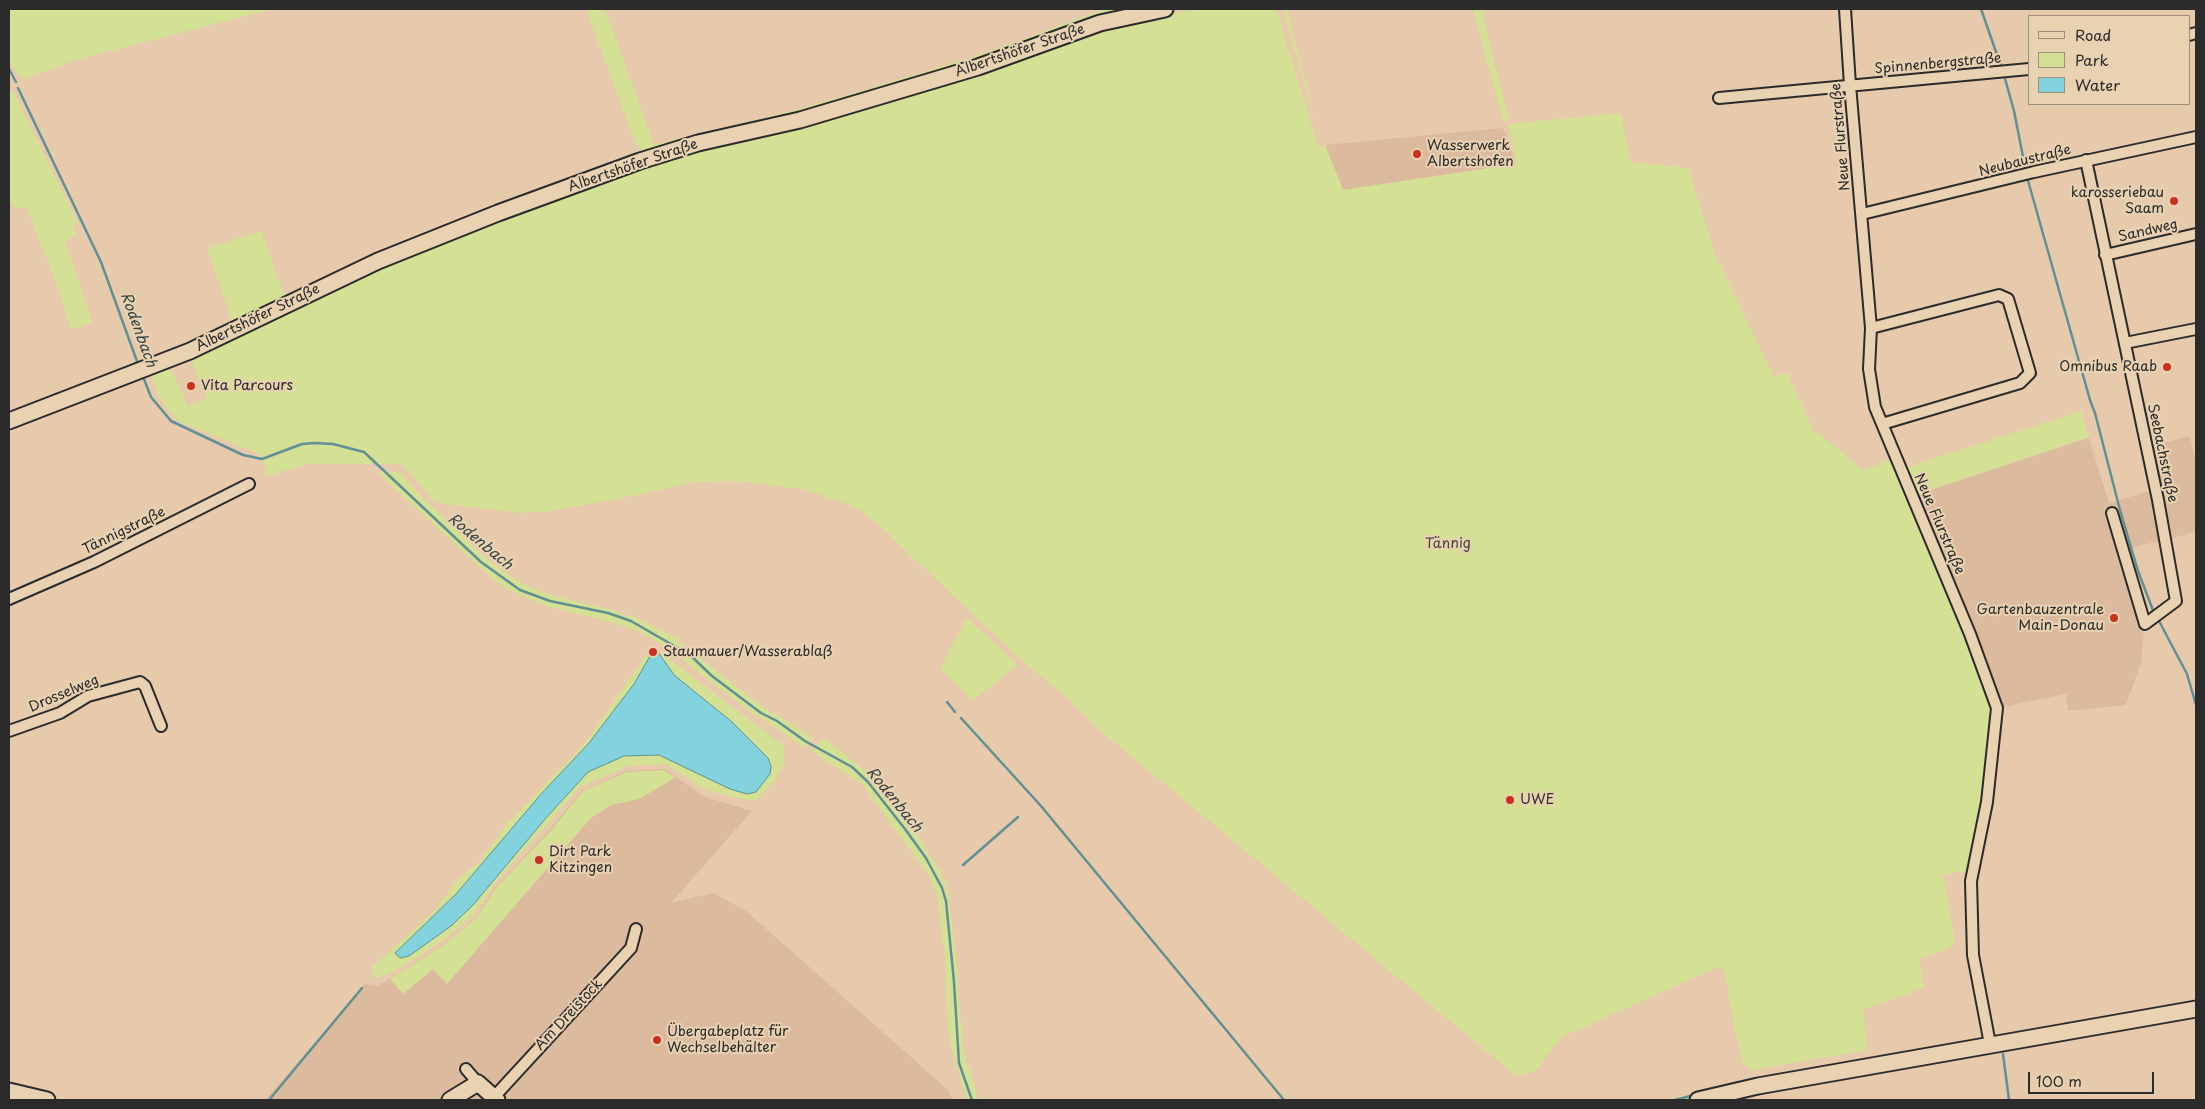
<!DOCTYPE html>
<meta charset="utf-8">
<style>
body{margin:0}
#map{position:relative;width:2205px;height:1109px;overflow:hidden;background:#e7caac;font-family:"Playpen Sans",sans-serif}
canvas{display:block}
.frame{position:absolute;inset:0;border:10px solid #2b2b2b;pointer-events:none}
.legend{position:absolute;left:2028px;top:15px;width:162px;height:90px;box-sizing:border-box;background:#e9d2b2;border:1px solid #9d8f7c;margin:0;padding:6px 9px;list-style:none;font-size:15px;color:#2b2b2b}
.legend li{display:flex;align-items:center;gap:10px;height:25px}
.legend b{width:25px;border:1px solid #9d8f7c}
.scale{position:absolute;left:2028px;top:1072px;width:126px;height:22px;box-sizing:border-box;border:2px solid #2b2b2b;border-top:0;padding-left:6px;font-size:15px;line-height:18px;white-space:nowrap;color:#2b2b2b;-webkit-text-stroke:4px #e9d2b2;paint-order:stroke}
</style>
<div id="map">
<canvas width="2205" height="1109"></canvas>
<div class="frame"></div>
<ul class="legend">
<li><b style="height:6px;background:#e9d2b2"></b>Road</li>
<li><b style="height:14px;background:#d4e093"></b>Park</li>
<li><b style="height:14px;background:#83d3de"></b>Water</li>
</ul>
<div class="scale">100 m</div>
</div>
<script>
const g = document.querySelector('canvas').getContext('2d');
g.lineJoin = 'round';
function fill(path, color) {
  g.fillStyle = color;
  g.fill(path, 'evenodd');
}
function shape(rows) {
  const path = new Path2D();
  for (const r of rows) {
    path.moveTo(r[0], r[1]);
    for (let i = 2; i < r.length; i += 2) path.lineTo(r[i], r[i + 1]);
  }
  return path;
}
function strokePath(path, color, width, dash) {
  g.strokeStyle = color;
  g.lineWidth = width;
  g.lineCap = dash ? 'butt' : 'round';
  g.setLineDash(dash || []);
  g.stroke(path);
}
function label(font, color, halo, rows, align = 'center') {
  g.font = font + ' "Playpen Sans",sans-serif';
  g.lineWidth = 4;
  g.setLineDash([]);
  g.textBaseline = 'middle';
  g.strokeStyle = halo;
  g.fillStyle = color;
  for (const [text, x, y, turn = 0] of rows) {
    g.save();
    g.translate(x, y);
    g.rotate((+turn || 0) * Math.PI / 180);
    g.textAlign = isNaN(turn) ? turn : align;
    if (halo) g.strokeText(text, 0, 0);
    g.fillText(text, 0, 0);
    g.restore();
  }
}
fill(shape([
 [1503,128,1516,164,1343,190,1325,145],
 [2190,436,2196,465,2196,532,2122,550,2144,631,2141,663,2126,705,2068,711,2066,694,1998,708,1913,496,2089,438,2109,503,2160,488,2150,446],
 [664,769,705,797,752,811,671,903,713,893,745,910,947,1089,953,1100,265,1100,365,984,378,986,444,945,476,917,494,889,550,829,582,791,626,771]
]), '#dcba9e');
fill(shape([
 [9,9,275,9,85,57,22,79,9,62],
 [586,9,605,9,654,145,796,110,871,88,986,53,1100,11,1110,9,1148,9,933,77,649,152,643,152,635,142],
 [1196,9,1276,9,1318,147,1325,145,1343,190,1516,164,1508,124,1621,113,1630,162,1688,168,1715,254,1773,376,1787,373,1814,432,1819,433,1862,470,1894,459,1899,470,2081,411,2089,437,1909,497,1995,709,1985,802,1970,871,1943,874,1955,943,1947,949,1919,959,1924,988,1863,1009,1867,1050,1752,1070,1744,1065,1735,1030,1724,970,1718,967,1562,1037,1535,1071,1525,1075,1513,1073,1102,732,1064,695,1022,661,880,526,862,512,845,503,802,489,739,481,695,482,618,499,544,512,523,513,444,504,434,501,402,464,310,464,269,475,259,454,178,421,161,400,150,374,167,367,174,375,188,406,207,398,193,366,192,355,367,275,505,220,653,163,1093,33],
 [1283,9,1287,9,1321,140],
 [1473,9,1482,9,1492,55,1510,121,1503,121],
 [13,91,78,223,73,224,76,235,65,241,92,322,71,330,56,282,26,207,15,209,9,200,9,92],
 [261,231,286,300,234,325,207,248],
 [377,472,400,472,420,495,488,560,521,583,552,596,613,610,644,621,672,636,756,702,813,738,806,748,748,710,666,647,638,631,608,621,549,607,520,595,496,582],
 [967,618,1018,665,973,700,940,669],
 [657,650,784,746,784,765,772,784,755,801,742,799,709,791,665,764,629,766,591,782,580,787,497,881,472,916,445,939,419,956,385,976,377,978,373,973,372,967,434,911,461,876,479,862,506,825,586,742,644,658],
 [824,738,869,774,918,837,940,871,948,892,956,958,963,1049,979,1100,967,1100,952,1050,948,1028,945,960,937,894,930,877,862,784,811,751],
 [664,770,675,778,639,799,611,805,591,818,447,984,433,969,403,994,390,979,444,945,476,918,495,889,551,830,583,791,627,772]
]), '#d4e093');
const water = shape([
 [658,652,674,675,732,722,768,758,771,766,770,774,756,792,747,794,730,789,659,755,624,756,588,772,546,818,473,905,451,926,409,956,400,958,395,953,457,893,542,793,589,743,634,684,650,656,658,652]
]);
fill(water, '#83d3de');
strokePath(water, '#609096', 1);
strokePath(shape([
 [1981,9,2002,69],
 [9,69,16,82],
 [2004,75,2014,111,2026,172],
 [18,88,101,262,138,364],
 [2027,177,2090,400,2095,413,2120,510,2138,571,2154,613],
 [142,374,151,397,171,421,243,455,262,459,302,444,315,443,333,444,364,452,481,562,520,590,550,601,608,613,631,621,690,655,712,676,761,713,777,721,805,741,852,767,868,782,905,829,926,858,942,888,946,901,954,982,959,1063,972,1100],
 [2159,621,2187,674,2196,705],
 [947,702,955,712],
 [961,718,1041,806,1284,1100],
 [963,865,1018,817],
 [2003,1054,2009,1100],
 [1751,1080,1758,1078],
 [1716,1088,1739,1082],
 [269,1100,362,988],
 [1675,1100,1694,1095]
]), '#609096', 2.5);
const street = shape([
 [1845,9,1850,85,1871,328,1869,369,1875,407,1970,634,1997,708,1987,802,1971,881,1973,955,1990,1044],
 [2189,35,2196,33],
 [1719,98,2029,69],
 [2086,160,2158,500,2176,601,2145,624,2112,513],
 [1862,214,2034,172,2196,137],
 [2105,255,2196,234],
 [1871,328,1999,295,2008,299,2030,373,2020,383,1882,424],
 [2125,343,2196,329],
 [9,599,94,562,249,484],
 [9,731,60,713,88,696,140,682,145,686,161,726],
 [466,1069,478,1083],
 [494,1097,631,948,636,929]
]);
const secondary = shape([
 [9,421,190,351,378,261,498,213,640,161,698,143,800,120,978,67,1100,23,1165,9],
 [9,1091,47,1100],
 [450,1100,478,1083,497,1100],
 [1698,1100,1758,1086,2196,1009]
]);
strokePath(street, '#2b2b2b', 14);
strokePath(secondary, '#2b2b2b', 19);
strokePath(street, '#e9d2b2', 10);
strokePath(secondary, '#e9d2b2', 15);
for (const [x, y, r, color] of [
 [1417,154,5,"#c8321e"],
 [2174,201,5,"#c8321e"],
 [2167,367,5,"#c8321e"],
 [191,386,5,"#c8321e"],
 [2114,618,5,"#c8321e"],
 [653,652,5,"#c8321e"],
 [1510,800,5,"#c8321e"],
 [539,860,5,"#c8321e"],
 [657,1040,5,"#c8321e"]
]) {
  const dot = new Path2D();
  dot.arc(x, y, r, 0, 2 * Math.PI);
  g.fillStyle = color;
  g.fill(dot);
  strokePath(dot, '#e9d2b2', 2);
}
label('14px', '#2b2b2b', '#e9d2b2', [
 ["Albertshöfer Straße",1020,51,-19],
 ["Spinnenbergstraße",1938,64,-5],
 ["Neue Flurstraße",1841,137,-95],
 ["Neubaustraße",2025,161,-14],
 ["Albertshöfer Straße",633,166,-19],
 ["Sandweg",2148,231,-13],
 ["Albertshöfer Straße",258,318,-26],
 ["Seebachstraße",2162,453,78],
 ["Neue Flurstraße",1939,524,67],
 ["Tännigstraße",124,531,-26],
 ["Drosselweg",64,694,-23],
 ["Am Dreistock",569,1015,-47]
]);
label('14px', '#2b2b2b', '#e9d2b2', [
 ["Wasserwerk",1427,146],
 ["Albertshofen",1427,162],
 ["karosseriebau",2164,193,"right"],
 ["Saam",2164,209,"right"],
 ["Omnibus Raab",2157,367,"right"],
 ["Vita Parcours",201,386],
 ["Gartenbauzentrale",2104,610,"right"],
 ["Main-Donau",2104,626,"right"],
 ["Staumauer/Wasserablaß",663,652],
 ["UWE",1520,800],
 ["Dirt Park",549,852],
 ["Kitzingen",549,868],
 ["Übergabeplatz für",667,1032],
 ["Wechselbehälter",667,1048]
], 'left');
label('14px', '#44463b', '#e9d2b2', [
 ["Tännig",1448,544]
]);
label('italic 15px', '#384446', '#e9d2b2', [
 ["Rodenbach",138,330,70],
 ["Rodenbach",480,542,40],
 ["Rodenbach",894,800,51]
]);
</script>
